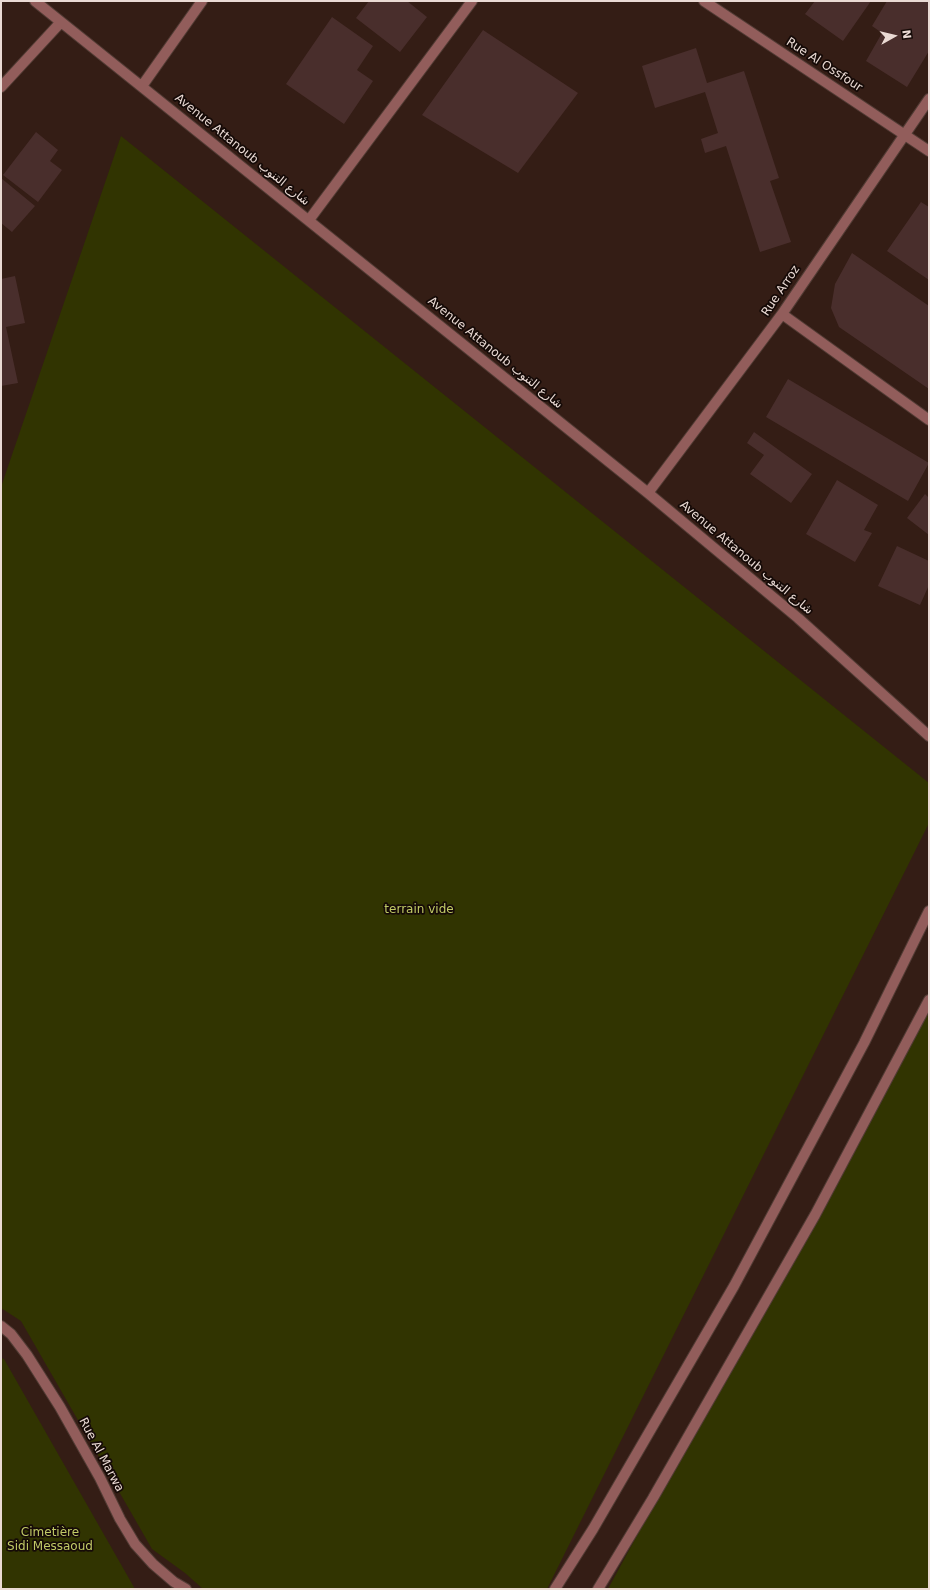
<!DOCTYPE html>
<meta charset="utf-8">
<style>
body{margin:0}
#map{position:relative;width:930px;height:1590px;overflow:hidden;background:#341d15;font-family:"DejaVu Sans",sans-serif}
canvas{display:block}
.frame{position:absolute;inset:0;border:2px solid #eadad4;pointer-events:none}
.north{position:absolute;left:874px;top:16px;width:40px;height:40px;-webkit-text-stroke:3px #150a07;paint-order:stroke;rotate:82deg;font-size:11px;font-weight:700;line-height:16px;text-align:center;color:#eadad4}
.north::after{content:'';display:block;margin:auto;width:14px;height:18px;background:#eadad4;clip-path:polygon(50% 0,100% 100%,50% 72%,0 100%)}
</style>
<div id="map">
<canvas width="930" height="1590"></canvas>
<div class="frame"></div>
<div class="north">N</div>
</div>
<script>
const g = document.querySelector('canvas').getContext('2d');
g.lineJoin = 'round';
function fill(path, color) {
  g.fillStyle = color;
  g.fill(path, 'evenodd');
}
function shape(rows) {
  const path = new Path2D();
  for (const r of rows) {
    path.moveTo(r[0], r[1]);
    for (let i = 2; i < r.length; i += 2) path.lineTo(r[i], r[i + 1]);
  }
  return path;
}
function strokePath(path, color, width, dash) {
  g.strokeStyle = color;
  g.lineWidth = width;
  g.lineCap = dash ? 'butt' : 'round';
  g.setLineDash(dash || []);
  g.stroke(path);
}
function label(font, color, halo, rows, align = 'center') {
  g.font = font + ' "DejaVu Sans","Noto Sans Arabic",sans-serif';
  g.lineWidth = 3.5;
  g.setLineDash([]);
  g.textBaseline = 'middle';
  g.strokeStyle = halo;
  g.fillStyle = color;
  for (const [text, x, y, turn = 0] of rows) {
    g.save();
    g.translate(x, y);
    g.rotate((+turn || 0) * Math.PI / 180);
    g.textAlign = isNaN(turn) ? turn : align;
    if (halo) g.strokeText(text, 0, 0);
    g.fillText(text, 0, 0);
    g.restore();
  }
}
fill(shape([
 [121,136,929,783,929,823,547,1589,203,1589,185,1573,152,1549,21,1321,1,1308,1,487],
 [929,997,929,1589,608,1589],
 [1,1358,4,1359,135,1589,1,1589]
]), '#313401');
fill(shape([
 [369,1,407,1,427,17,400,52,356,18],
 [815,1,871,1,843,41,805,14],
 [887,1,929,1,929,51,907,87,866,61,882,33,872,26],
 [332,17,373,46,357,70,373,81,344,124,286,84],
 [483,30,578,93,518,173,422,115],
 [696,48,707,83,744,71,779,178,770,181,791,242,760,252,726,146,705,153,701,139,718,133,705,92,655,108,642,66],
 [36,132,58,150,50,161,62,170,38,202,3,175],
 [1,178,35,206,12,232,1,223],
 [921,202,929,207,929,280,887,251],
 [852,253,929,306,929,389,839,327,831,308,835,284],
 [15,276,25,323,6,327,18,383,1,386,1,279],
 [788,379,929,463,908,501,766,417],
 [754,432,812,474,791,503,750,474,764,455,747,443],
 [837,480,878,505,864,530,872,533,855,562,806,534],
 [925,494,929,498,929,535,907,518],
 [897,546,929,561,929,585,920,605,878,586]
]), '#492e2c');
const minor = shape([
 [35,1,648,493,798,618,929,736],
 [704,1,929,151],
 [142,86,202,1],
 [1,87,61,22],
 [309,220,472,1],
 [782,314,929,420],
 [648,493,782,314,929,99],
 [1,1326,11,1334,27,1355,60,1407,100,1478,120,1519,135,1544,153,1564,174,1582,186,1589],
 [555,1589,593,1529,734,1286,864,1043,929,911],
 [598,1589,653,1498,815,1215,929,1000]
]);
strokePath(minor, '#513b34', 12);
strokePath(minor, '#925d5b', 10);
label('12px', '#eadad4', '#150a07', [
 ["Rue Al Ossfour",824,65,33],
 ["Avenue Attanoub شارع التنوب",242,150,39],
 ["Rue Arroz",781,291,-56],
 ["Avenue Attanoub شارع التنوب",495,353,39],
 ["Avenue Attanoub شارع التنوب",746,558,40],
 ["Rue Al Marwa",101,1455,62]
]);
label('12px', '#c1ca66', '#150a07', [
 ["terrain vide",419,910],
 ["Cimetière",50,1533],
 ["Sidi Messaoud",50,1547]
]);
</script>
